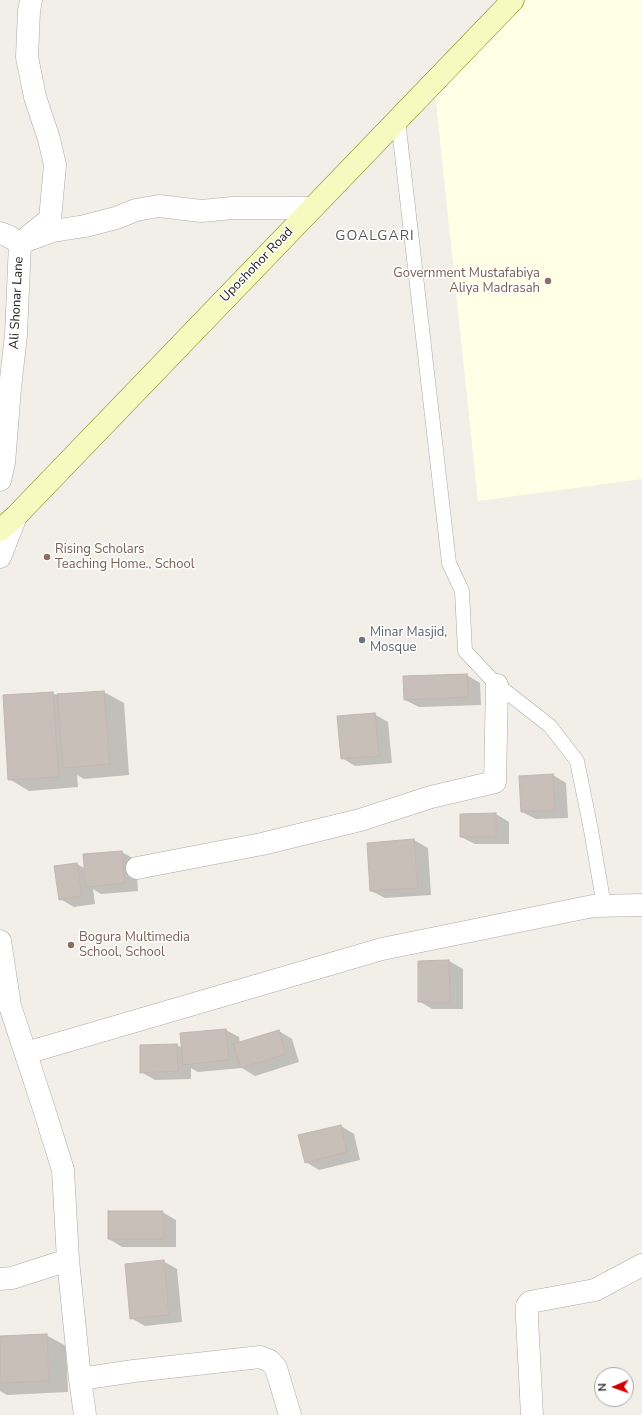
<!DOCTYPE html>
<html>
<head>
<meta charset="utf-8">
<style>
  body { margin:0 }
  #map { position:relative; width:642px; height:1415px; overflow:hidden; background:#f2efe9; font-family:"Nunito Sans",sans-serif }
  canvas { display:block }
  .north { position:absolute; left:594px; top:1367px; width:40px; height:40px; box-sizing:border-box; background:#fff; border:1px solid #a7a7a7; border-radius:50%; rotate:268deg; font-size:11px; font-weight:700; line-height:16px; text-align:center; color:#222 }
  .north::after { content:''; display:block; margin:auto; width:14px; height:18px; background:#d40000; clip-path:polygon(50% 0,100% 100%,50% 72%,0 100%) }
</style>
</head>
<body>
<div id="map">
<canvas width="642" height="1415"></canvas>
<div class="north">N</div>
</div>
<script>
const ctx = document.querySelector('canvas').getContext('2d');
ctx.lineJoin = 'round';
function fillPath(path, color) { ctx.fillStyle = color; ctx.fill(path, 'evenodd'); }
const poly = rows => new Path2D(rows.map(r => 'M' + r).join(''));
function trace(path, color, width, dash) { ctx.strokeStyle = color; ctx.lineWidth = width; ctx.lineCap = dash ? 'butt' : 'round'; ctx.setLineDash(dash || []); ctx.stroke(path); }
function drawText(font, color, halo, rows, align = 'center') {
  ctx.font = font + ' "Nunito Sans",sans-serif'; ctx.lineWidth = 3; ctx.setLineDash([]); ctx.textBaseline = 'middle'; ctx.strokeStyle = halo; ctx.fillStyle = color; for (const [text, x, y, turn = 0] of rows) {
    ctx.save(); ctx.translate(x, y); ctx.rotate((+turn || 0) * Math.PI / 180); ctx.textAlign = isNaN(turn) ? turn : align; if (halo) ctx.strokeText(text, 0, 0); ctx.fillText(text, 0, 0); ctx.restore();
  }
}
fillPath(poly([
  [513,0,642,0,642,479,478,501,434,83]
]), '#ffffe5');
fillPath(poly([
  [467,675,480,683,481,705,419,707,405,700],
  [104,692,124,703,129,775,84,779,77,775,78,787,29,791,9,779,52,693,57,695],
  [374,714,388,722,392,763,355,766,342,758],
  [553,775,566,783,568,818,536,819,522,812],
  [496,814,509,822,509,844,475,844,461,837],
  [414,840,428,848,431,895,385,898,371,891,368,844],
  [122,852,136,860,138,891,101,894,93,889,95,904,74,907,60,899,77,864,86,869],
  [449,961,463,969,463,1009,432,1009,419,1001,419,962],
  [226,1030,239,1037,240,1043,279,1031,292,1039,299,1062,255,1076,242,1068,198,1072,191,1068,191,1079,155,1080,141,1072,177,1045,183,1048],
  [341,1126,354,1134,360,1160,319,1170,306,1162],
  [162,1212,176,1220,176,1247,122,1247,109,1239],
  [163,1261,177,1269,182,1322,145,1326,131,1318],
  [46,1335,66,1346,68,1392,7,1395,0,1391,0,1337]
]), '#0003');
const building = poly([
  [467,674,468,697,404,700,403,676,467,674],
  [104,691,110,764,63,768,57,694,104,691],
  [53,692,59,777,8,780,3,695,53,692],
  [375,713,379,756,341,759,337,716,375,713],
  [553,774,555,810,521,812,519,776,553,774],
  [496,813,496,837,460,837,460,814,496,813],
  [414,839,418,888,370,891,367,843,414,839],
  [122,851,125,883,86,887,83,854,122,851],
  [77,863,82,896,59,900,54,866,77,863],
  [449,960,450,1002,418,1002,418,961,449,960],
  [226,1029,229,1060,183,1065,180,1033,226,1029],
  [279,1030,286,1054,241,1068,233,1044,279,1030],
  [177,1044,178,1071,140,1073,140,1045,177,1044],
  [341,1125,347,1152,305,1163,298,1135,341,1125],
  [108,1211,163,1211,163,1239,108,1239,108,1211],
  [164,1260,169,1315,130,1319,125,1264,164,1260],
  [47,1334,49,1381,0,1383,0,1336,47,1334]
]);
fillPath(building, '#c7bfb8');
trace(building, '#c4b6ab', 1);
const service = poly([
  [398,120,449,563,462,591,465,651,495,683,550,726,577,761,591,830,604,906]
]);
const minor = poly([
  [0,233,8,236,20,243,53,231,85,226,116,218,136,210,159,206,201,211,233,208,312,208],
  [29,236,50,219,55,165,49,139,35,97,27,57,29,11,31,0],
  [0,480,4,463,10,388,16,335,20,243],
  [0,557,16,516],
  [137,868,262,844,360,820,431,797,495,782,497,685],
  [0,941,10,1006,43,1106,63,1170,68,1260,12,1278,0,1279],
  [26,1053,382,949,593,906,642,905],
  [68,1260,80,1379,85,1415],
  [80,1379,134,1371,260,1357,270,1361,276,1368,290,1415],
  [532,1415,527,1318,527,1306,530,1302,595,1290,642,1265]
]);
const secondary = poly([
  [0,530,16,516,513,0]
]);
trace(service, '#a9a9a9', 15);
trace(minor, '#a9a9a9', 23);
trace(secondary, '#707d05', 23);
trace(service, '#fff', 14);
trace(minor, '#fff', 22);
trace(secondary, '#f7fabf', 22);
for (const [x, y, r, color] of [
  [548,281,4,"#8d6e63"],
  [47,557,4,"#8d6e63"],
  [362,640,4,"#6b7280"],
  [71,945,4,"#8d6e63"]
]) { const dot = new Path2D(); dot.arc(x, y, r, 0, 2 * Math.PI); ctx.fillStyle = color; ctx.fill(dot); trace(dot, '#fff', 1.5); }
drawText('13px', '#222', '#fff', [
  ["Uposhohor Road",257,265,-46],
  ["Ali Shonar Lane",17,303,-87]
]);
drawText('13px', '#785e54', '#fff', [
  ["Government Mustafabiya",540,274,"right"],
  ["Aliya Madrasah",540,289,"right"],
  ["Rising Scholars",55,550],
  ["Teaching Home., School",55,565],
  ["Bogura Multimedia",79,938],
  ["School, School",79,953]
], 'left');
drawText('13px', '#5b616d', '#fff', [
  ["Minar Masjid,",370,633],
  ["Mosque",370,648]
], 'left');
ctx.letterSpacing = '1px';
drawText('14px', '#555', '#fff', [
  ["GOALGARI",375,237]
]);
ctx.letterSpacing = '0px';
</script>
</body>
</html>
